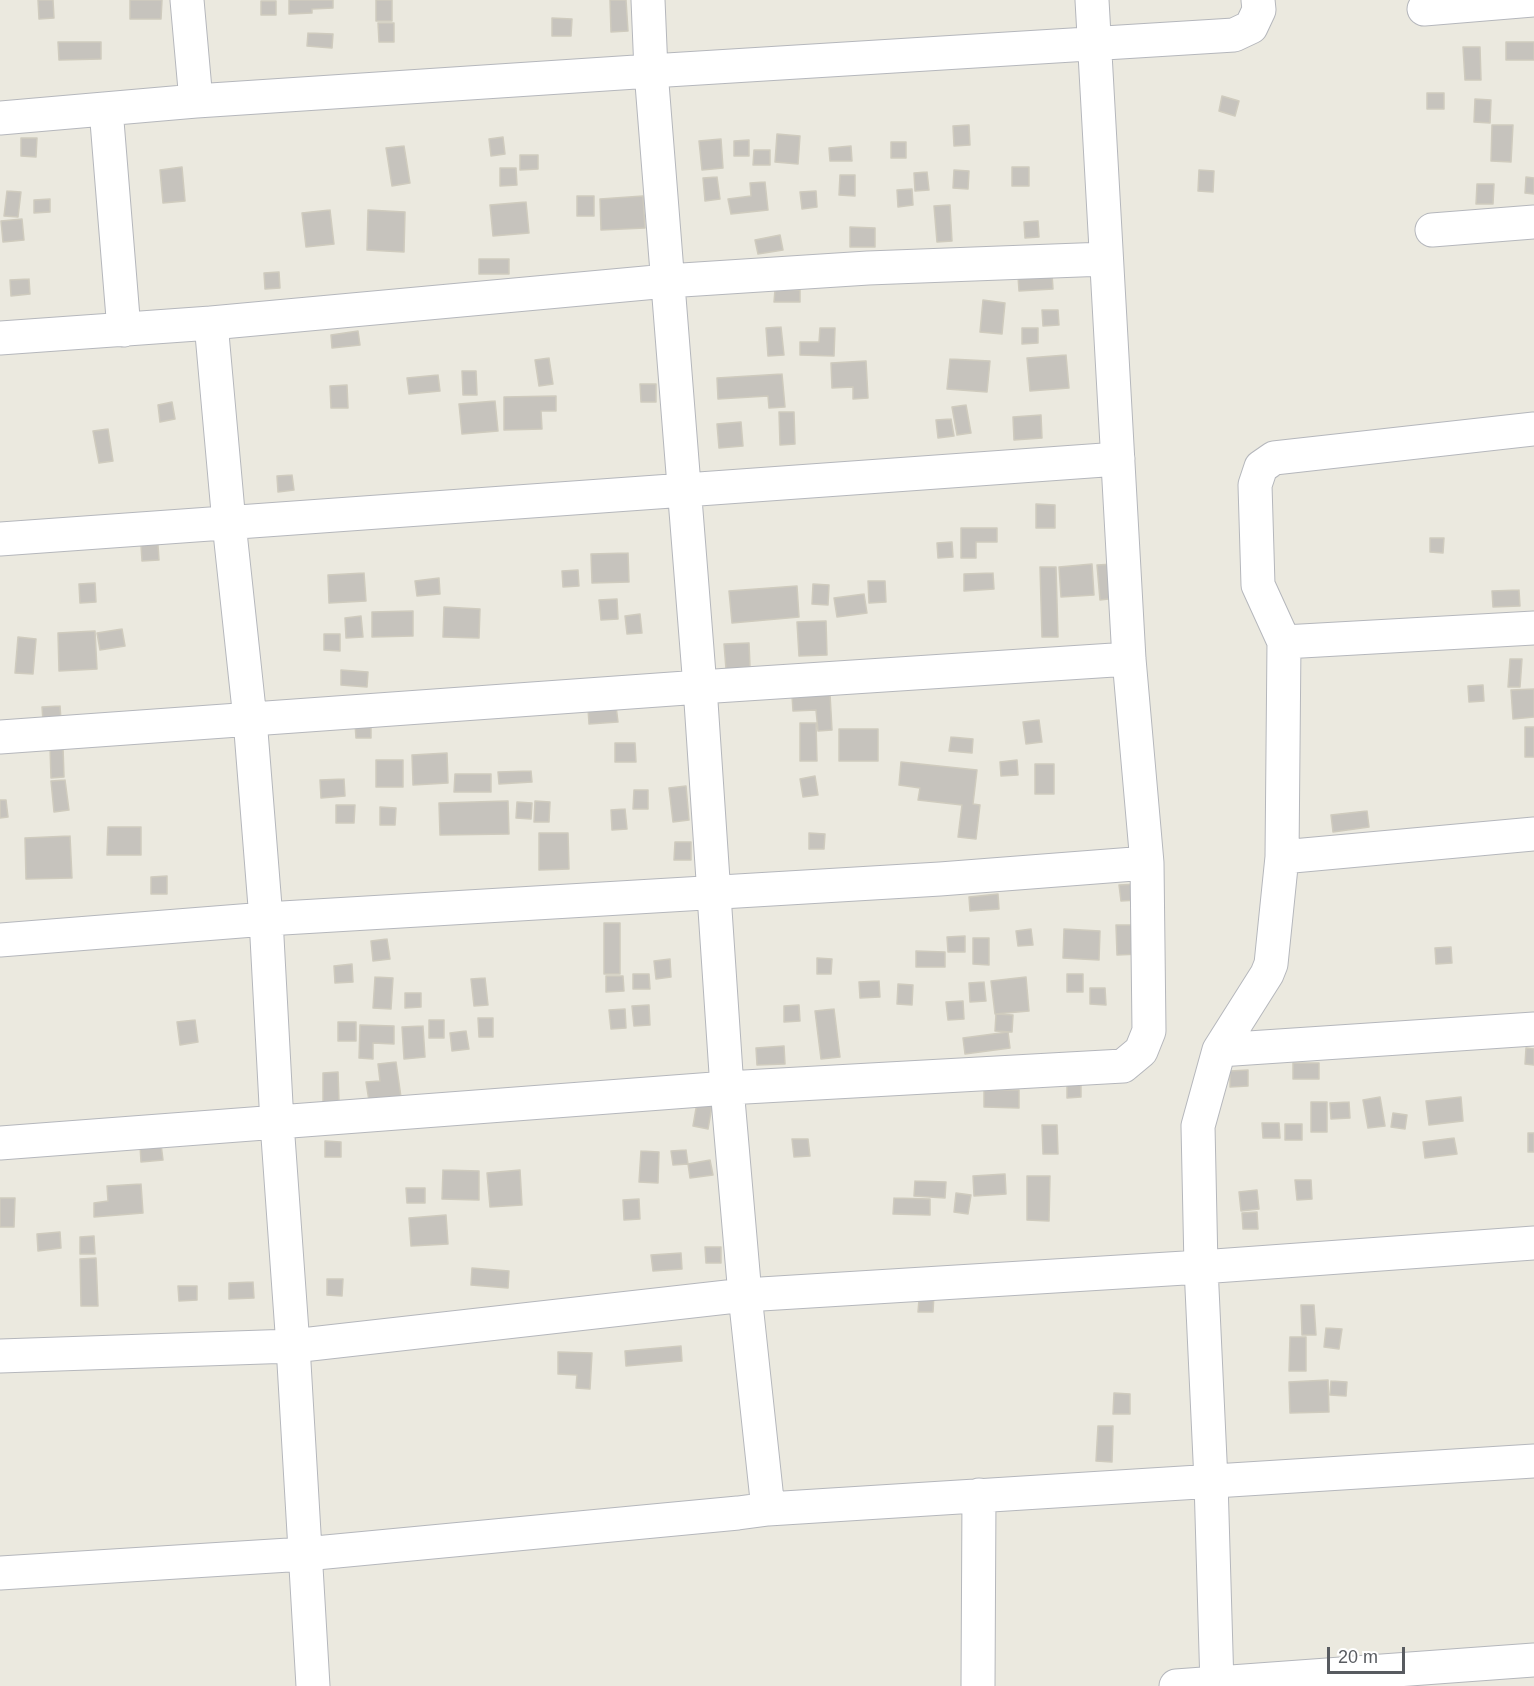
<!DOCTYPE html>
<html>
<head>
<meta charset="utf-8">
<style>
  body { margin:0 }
  #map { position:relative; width:1534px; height:1686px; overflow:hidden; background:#ebe9df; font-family:Helvetica,sans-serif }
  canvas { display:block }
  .scale { position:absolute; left:1327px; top:1647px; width:78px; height:27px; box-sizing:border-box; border:3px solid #585b60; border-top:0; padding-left:8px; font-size:18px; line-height:21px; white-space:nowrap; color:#585b60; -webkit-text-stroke:4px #fff; paint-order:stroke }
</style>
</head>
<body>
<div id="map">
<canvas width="1534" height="1686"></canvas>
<div class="scale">20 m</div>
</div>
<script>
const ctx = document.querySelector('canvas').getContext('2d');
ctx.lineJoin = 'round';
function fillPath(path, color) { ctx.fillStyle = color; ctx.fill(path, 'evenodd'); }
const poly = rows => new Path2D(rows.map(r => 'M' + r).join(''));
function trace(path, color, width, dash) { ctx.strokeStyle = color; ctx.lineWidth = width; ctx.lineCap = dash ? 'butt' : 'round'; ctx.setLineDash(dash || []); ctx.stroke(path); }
const building = poly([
  [38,0,53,0,54,18,39,19,38,0],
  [130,0,162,0,161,19,130,19,130,0],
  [289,0,333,0,333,8,312,9,312,13,289,14,289,0],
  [376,0,392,0,392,21,376,21,376,0],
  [610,0,626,0,628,31,611,32,610,0],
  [261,1,276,1,276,15,261,15,261,1],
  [552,18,572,19,571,36,552,36,552,18],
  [378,23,394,23,394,42,379,42,378,23],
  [308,33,333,34,332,48,307,46,308,33],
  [58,42,101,42,101,59,59,60,58,42],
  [1506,42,1534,42,1534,60,1506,60,1506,42],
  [1463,47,1480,47,1481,80,1465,80,1463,47],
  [1427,93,1444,93,1444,109,1427,109,1427,93],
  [1222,96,1239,101,1235,116,1219,111,1222,96],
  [1475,99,1491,100,1490,123,1474,122,1475,99],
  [969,125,970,145,954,146,953,126,969,125],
  [1492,125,1513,125,1511,162,1491,161,1492,125],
  [777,134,800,136,798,164,775,162,777,134],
  [503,137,505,154,491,156,489,139,503,137],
  [21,138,37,138,36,157,21,156,21,138],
  [721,139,723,168,702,170,699,141,721,139],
  [749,140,749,156,734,156,734,141,749,140],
  [891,142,906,142,906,158,891,158,891,142],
  [404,146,410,183,392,186,386,148,404,146],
  [851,146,852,161,830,161,829,148,851,146],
  [754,150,770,150,770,165,753,165,754,150],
  [520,155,538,155,538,169,520,170,520,155],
  [182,167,185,201,163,203,160,170,182,167],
  [1012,167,1029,167,1029,186,1012,186,1012,167],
  [500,168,516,168,517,185,500,186,500,168],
  [954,170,969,171,968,189,953,188,954,170],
  [1199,170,1214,171,1213,192,1198,191,1199,170],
  [927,172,929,190,915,191,914,173,927,172],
  [840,175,855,175,855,196,839,195,840,175],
  [717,177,720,199,705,201,703,178,717,177],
  [1526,177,1534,178,1534,194,1525,193,1526,177],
  [765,182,768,210,731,214,728,199,751,196,750,183,765,182],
  [1477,184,1494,184,1493,204,1476,204,1477,184],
  [912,189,913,205,898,207,897,190,912,189],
  [7,191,21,192,18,217,4,216,7,191],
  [816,191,817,207,802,209,800,192,816,191],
  [577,196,594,196,594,216,577,216,577,196],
  [643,196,645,228,601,230,600,199,643,196],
  [50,199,50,212,34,213,34,200,50,199],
  [526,202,529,233,493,236,490,205,526,202],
  [950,205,952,241,937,242,934,206,950,205],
  [330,210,334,244,306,247,302,213,330,210],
  [368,210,405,212,404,252,367,250,368,210],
  [22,219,24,240,3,242,1,221,22,219],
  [1038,221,1039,237,1025,238,1024,222,1038,221],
  [850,227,875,228,875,247,850,247,850,227],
  [780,235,783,250,758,254,755,240,780,235],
  [479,259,509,259,509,274,479,274,479,259],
  [279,272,280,288,265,289,264,273,279,272],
  [1052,274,1053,289,1019,291,1018,276,1052,274],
  [29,279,30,294,11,296,10,280,29,279],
  [775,290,800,290,800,302,774,302,775,290],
  [983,300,1005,303,1002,334,980,332,983,300],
  [1042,310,1058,310,1059,325,1043,326,1042,310],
  [781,327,784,355,768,356,766,328,781,327],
  [820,328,835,328,834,356,800,355,800,342,819,342,820,328],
  [1022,328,1038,328,1038,343,1022,344,1022,328],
  [358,331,360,345,332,348,331,335,358,331],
  [1066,355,1069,388,1030,391,1027,358,1066,355],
  [549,358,553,384,539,386,535,360,549,358],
  [950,359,990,361,987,392,947,389,950,359],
  [866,361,868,398,853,399,853,387,832,388,831,363,866,361],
  [462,371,476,371,477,395,463,395,462,371],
  [782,374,785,407,769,408,768,396,718,399,717,378,782,374],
  [438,375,440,391,409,394,407,378,438,375],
  [640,384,656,384,656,402,641,402,640,384],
  [347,385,348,408,331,408,330,386,347,385],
  [556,396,556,411,541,411,542,429,504,430,504,397,556,396],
  [495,401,498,431,462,434,459,404,495,401],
  [172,402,175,419,160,422,158,405,172,402],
  [966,405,971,433,957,435,952,407,966,405],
  [779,412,794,412,795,444,780,445,779,412],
  [1041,415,1042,438,1014,440,1013,417,1041,415],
  [951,419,954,436,938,438,936,420,951,419],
  [741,422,743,446,719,448,717,424,741,422],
  [108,429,113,461,99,463,93,431,108,429],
  [292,475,294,490,278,492,277,476,292,475],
  [1036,504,1055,505,1055,528,1036,528,1036,504],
  [961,528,997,528,997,542,976,542,976,558,961,558,961,528],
  [1430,538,1444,538,1443,553,1430,552,1430,538],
  [952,542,953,557,938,558,937,543,952,542],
  [141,545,158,545,159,560,142,561,141,545],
  [628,553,629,582,592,583,591,554,628,553],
  [1092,564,1094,595,1061,597,1059,567,1092,564],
  [1114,564,1117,598,1100,600,1097,565,1114,564],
  [1040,567,1056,567,1058,637,1042,637,1040,567],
  [578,570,579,586,563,587,562,571,578,570],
  [364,573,366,601,329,603,328,575,364,573],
  [993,573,994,589,964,591,964,574,993,573],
  [439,578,440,594,417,596,415,581,439,578],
  [868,581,885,581,886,602,869,603,868,581],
  [95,583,96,602,80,603,79,584,95,583],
  [813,584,829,585,828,605,812,604,813,584],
  [797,586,799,617,732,623,729,591,797,586],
  [1519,590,1520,606,1493,607,1492,591,1519,590],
  [864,594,867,613,837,617,834,598,864,594],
  [617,599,618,619,601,620,599,600,617,599],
  [444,607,480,609,479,638,443,637,444,607],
  [413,611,413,636,372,637,372,612,413,611],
  [640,614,642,633,627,634,625,616,640,614],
  [361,616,363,637,346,638,345,618,361,616],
  [826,621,827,655,799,656,797,622,826,621],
  [122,629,125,646,100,650,97,633,122,629],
  [95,631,97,669,59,671,58,633,95,631],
  [324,634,340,634,340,651,324,650,324,634],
  [18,637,36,639,33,674,15,673,18,637],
  [749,643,750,667,726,669,724,644,749,643],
  [1510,659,1522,659,1520,687,1508,687,1510,659],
  [341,670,368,672,367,687,341,685,341,670],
  [1483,685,1484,701,1469,702,1468,686,1483,685],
  [1534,689,1534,717,1513,719,1511,690,1534,689],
  [830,694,832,730,818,731,816,710,793,711,792,696,830,694],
  [60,706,61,720,43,721,42,707,60,706],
  [616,706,618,722,589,724,588,708,616,706],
  [1039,720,1042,742,1026,744,1023,722,1039,720],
  [371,723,371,738,356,738,355,724,371,723],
  [800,723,816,723,817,761,800,761,800,723],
  [1525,727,1534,727,1534,757,1525,757,1525,727],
  [839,729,878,729,878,761,839,761,839,729],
  [951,737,973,739,972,753,949,751,951,737],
  [615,743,635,743,636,762,615,762,615,743],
  [50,747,63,747,64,777,51,778,50,747],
  [447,753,448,783,413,785,412,755,447,753],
  [376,760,403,760,403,787,376,787,376,760],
  [1017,760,1018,775,1001,776,1000,762,1017,760],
  [901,762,977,770,973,804,980,805,976,839,958,837,962,805,918,800,920,788,899,785,901,762],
  [1035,764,1054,764,1054,794,1035,794,1035,764],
  [531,771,532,782,499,784,498,772,531,771],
  [455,774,491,774,491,792,454,792,455,774],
  [815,776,818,795,803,797,800,779,815,776],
  [344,779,345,796,321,798,320,780,344,779],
  [65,780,69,810,54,812,51,781,65,780],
  [686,786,689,820,673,822,669,788,686,786],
  [634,790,648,790,648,809,633,809,634,790],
  [0,800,6,800,8,817,0,818,0,800],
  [508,801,509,834,440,835,439,803,508,801],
  [535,801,550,802,549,822,534,822,535,801],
  [517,802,532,803,531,819,516,818,517,802],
  [336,805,355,805,354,823,336,823,336,805],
  [380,807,396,808,395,825,380,825,380,807],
  [625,809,627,829,612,830,611,810,625,809],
  [1367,811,1369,827,1333,832,1331,815,1367,811],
  [108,827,141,827,141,855,107,855,108,827],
  [539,833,568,833,569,869,539,870,539,833],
  [809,833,825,834,824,849,809,849,809,833],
  [70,836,72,878,26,879,25,838,70,836],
  [675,842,691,842,691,860,674,860,675,842],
  [167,876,167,894,151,894,151,877,167,876],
  [1137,884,1138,900,1121,901,1119,885,1137,884],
  [998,894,999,909,970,911,969,897,998,894],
  [604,923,620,923,620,974,604,974,604,923],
  [1116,925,1141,925,1141,954,1117,955,1116,925],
  [1031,929,1033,945,1018,946,1016,931,1031,929],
  [1064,929,1100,931,1099,960,1063,958,1064,929],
  [965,936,965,952,948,952,947,937,965,936],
  [973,938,989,938,989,965,973,964,973,938],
  [387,939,390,959,373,961,371,941,387,939],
  [1451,947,1452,963,1436,964,1435,948,1451,947],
  [916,951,945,952,945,967,916,967,916,951],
  [817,958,832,959,831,974,817,974,817,958],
  [670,959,671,977,656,979,654,961,670,959],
  [352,964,353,982,335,983,334,966,352,964],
  [633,974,649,974,650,989,633,989,633,974],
  [1067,974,1083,974,1083,992,1067,992,1067,974],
  [606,976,623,976,624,991,606,992,606,976],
  [375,977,393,978,391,1009,373,1008,375,977],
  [1026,977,1029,1011,995,1014,991,981,1026,977],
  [485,978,488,1005,474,1006,471,979,485,978],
  [879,981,880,997,860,998,859,982,879,981],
  [984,982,986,1001,970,1002,969,983,984,982],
  [898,984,913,985,912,1005,897,1004,898,984],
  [1090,988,1105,988,1106,1005,1090,1004,1090,988],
  [405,993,421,993,421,1007,405,1008,405,993],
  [963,1001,964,1019,948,1020,946,1002,963,1001],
  [649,1005,650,1025,634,1026,632,1006,649,1005],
  [799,1005,800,1021,784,1022,784,1006,799,1005],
  [625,1009,626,1028,611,1029,609,1010,625,1009],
  [834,1009,840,1057,821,1059,815,1011,834,1009],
  [996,1014,1013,1015,1012,1032,995,1031,996,1014],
  [478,1018,493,1018,493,1037,479,1037,478,1018],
  [195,1020,198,1042,180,1045,177,1022,195,1020],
  [429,1020,444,1020,444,1038,429,1038,429,1020],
  [338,1022,356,1022,356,1041,338,1041,338,1022],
  [360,1025,394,1026,394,1044,373,1043,373,1059,359,1058,360,1025],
  [423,1026,425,1057,404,1059,402,1027,423,1026],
  [466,1031,469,1049,452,1051,450,1033,466,1031],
  [1008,1032,1010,1048,965,1054,963,1038,1008,1032],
  [784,1046,785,1064,757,1065,756,1048,784,1046],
  [1526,1048,1534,1049,1534,1065,1525,1064,1526,1048],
  [396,1062,401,1097,369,1101,366,1082,380,1081,378,1064,396,1062],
  [1293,1063,1319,1063,1319,1079,1293,1079,1293,1063],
  [1248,1070,1248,1086,1230,1087,1230,1071,1248,1070],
  [338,1072,339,1102,323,1102,323,1073,338,1072],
  [1067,1076,1081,1076,1081,1097,1067,1098,1067,1076],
  [984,1090,1019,1090,1019,1108,984,1107,984,1090],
  [698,1097,713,1100,708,1129,693,1126,698,1097],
  [1380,1097,1385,1126,1368,1128,1363,1100,1380,1097],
  [1461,1097,1463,1121,1429,1125,1426,1101,1461,1097],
  [1311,1102,1327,1102,1327,1132,1311,1132,1311,1102],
  [1349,1102,1350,1118,1331,1119,1330,1103,1349,1102],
  [1393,1113,1407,1115,1405,1129,1391,1127,1393,1113],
  [1262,1123,1279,1123,1280,1138,1263,1138,1262,1123],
  [1285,1124,1302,1124,1302,1140,1285,1140,1285,1124],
  [1042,1125,1057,1125,1058,1154,1043,1154,1042,1125],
  [1528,1133,1534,1133,1534,1152,1528,1152,1528,1133],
  [1454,1138,1457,1154,1425,1158,1423,1142,1454,1138],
  [792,1139,808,1139,810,1156,794,1157,792,1139],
  [325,1141,341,1142,341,1157,325,1157,325,1141],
  [161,1144,163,1160,141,1162,140,1146,161,1144],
  [686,1150,688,1164,673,1165,671,1151,686,1150],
  [641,1151,659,1152,658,1183,639,1182,641,1151],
  [710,1160,713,1175,690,1178,688,1164,710,1160],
  [443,1170,479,1171,479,1200,442,1199,443,1170],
  [520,1170,522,1205,490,1207,487,1173,520,1170],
  [1005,1174,1006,1194,974,1196,973,1176,1005,1174],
  [1027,1176,1050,1176,1049,1221,1027,1220,1027,1176],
  [1295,1180,1311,1180,1312,1199,1297,1200,1295,1180],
  [915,1181,946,1182,945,1198,914,1196,915,1181],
  [141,1184,143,1213,94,1217,94,1203,108,1201,107,1186,141,1184],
  [406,1188,425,1188,425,1203,407,1203,406,1188],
  [1257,1190,1259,1209,1241,1211,1239,1192,1257,1190],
  [956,1193,971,1195,968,1214,954,1212,956,1193],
  [0,1198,15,1198,14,1227,0,1227,0,1198],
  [894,1198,930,1199,930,1215,893,1214,894,1198],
  [639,1199,640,1219,624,1220,623,1200,639,1199],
  [1257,1212,1258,1229,1243,1229,1242,1213,1257,1212],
  [446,1215,448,1244,411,1246,409,1218,446,1215],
  [60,1232,61,1248,38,1251,37,1234,60,1232],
  [94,1236,95,1254,80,1254,80,1237,94,1236],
  [705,1247,721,1247,721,1263,706,1263,705,1247],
  [681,1253,682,1269,653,1271,651,1255,681,1253],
  [96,1258,98,1306,81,1306,80,1259,96,1258],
  [472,1268,509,1271,508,1288,471,1285,472,1268],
  [921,1275,935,1276,933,1312,918,1312,921,1275],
  [327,1279,343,1279,342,1296,327,1295,327,1279],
  [253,1282,254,1298,229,1299,229,1283,253,1282],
  [178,1286,197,1286,197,1300,179,1301,178,1286],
  [1301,1305,1314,1305,1316,1335,1302,1335,1301,1305],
  [1326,1328,1342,1329,1339,1349,1324,1347,1326,1328],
  [1290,1337,1306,1337,1306,1371,1289,1371,1290,1337],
  [681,1346,682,1361,626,1366,625,1351,681,1346],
  [558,1352,592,1353,590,1389,576,1388,577,1375,558,1374,558,1352],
  [1328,1380,1329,1412,1290,1413,1289,1382,1328,1380],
  [1331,1381,1347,1382,1346,1396,1330,1395,1331,1381],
  [1114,1393,1130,1394,1130,1414,1113,1414,1114,1393],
  [1098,1426,1113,1426,1112,1462,1096,1461,1098,1426]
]);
fillPath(building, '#c6c3bd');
trace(building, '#cfcbbe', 1.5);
const minor = poly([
  [187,0,196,101],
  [648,0,651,71,700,687,727,1088,745,1295,768,1509],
  [1424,9,1534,0],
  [106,109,124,330],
  [0,118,196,101,651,71,1234,35,1251,27,1259,10,1258,0],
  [1432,230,1534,222],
  [211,323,229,523,250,719,266,919,277,1123,293,1346,313,1686],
  [0,338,211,323,667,281,868,268,1106,259],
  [0,539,1118,459],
  [1284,642,1534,628],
  [0,737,700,687,1129,659],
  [1282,857,1534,834],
  [0,940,266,919,940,879,1147,863],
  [1219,1050,1534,1029],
  [0,1143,727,1088,1123,1066,1141,1051,1149,1031,1147,863,1129,659,1092,0],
  [0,1356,293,1346,745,1295,1201,1267,1534,1243],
  [0,1573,305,1554,738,1513,768,1509,1534,1461],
  [978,1686,979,1495],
  [1176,1686,1534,1660],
  [1217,1686,1211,1481,1201,1267,1198,1126,1219,1050,1267,974,1271,964,1282,857,1284,642,1258,585,1255,485,1261,467,1274,458,1534,429]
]);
trace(minor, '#b5b7bc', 35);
trace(minor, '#fff', 33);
</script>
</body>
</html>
